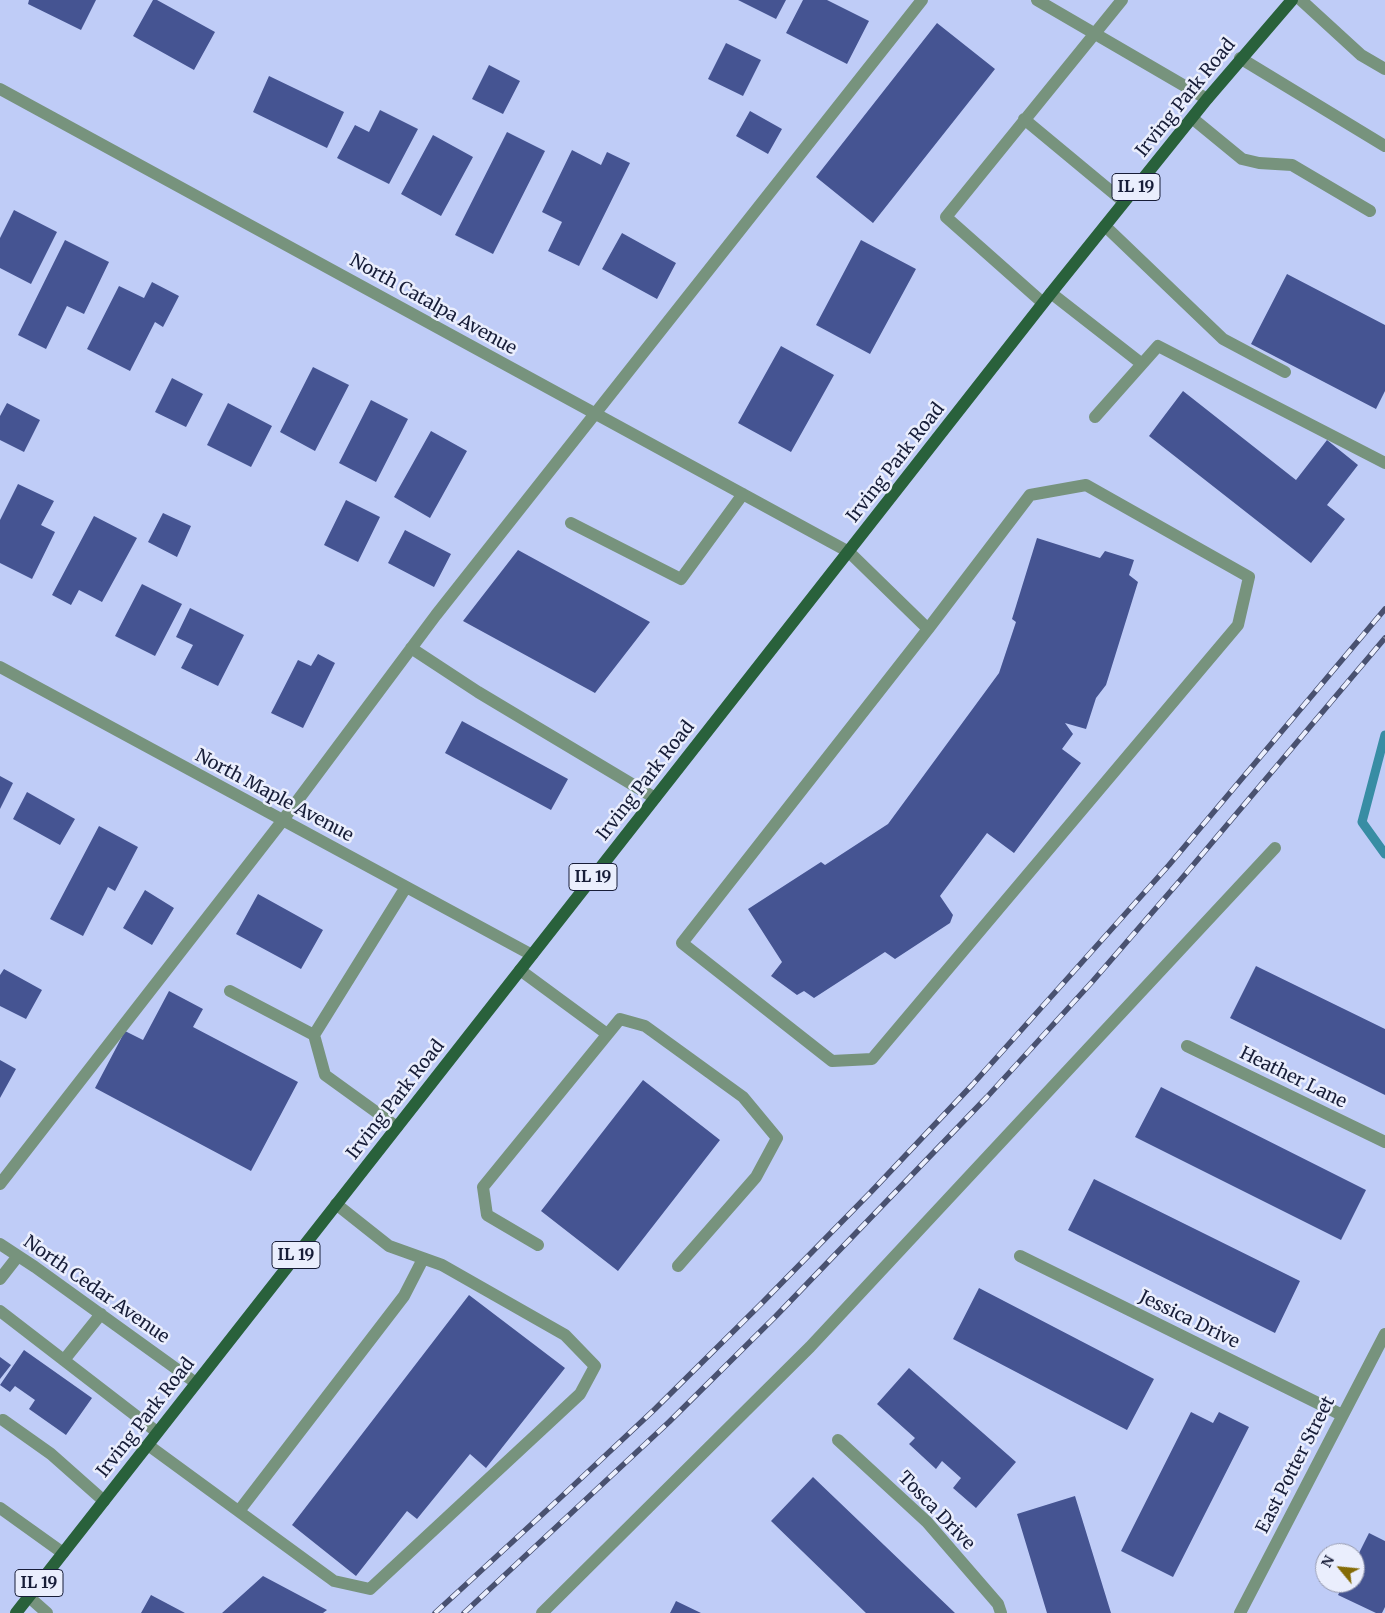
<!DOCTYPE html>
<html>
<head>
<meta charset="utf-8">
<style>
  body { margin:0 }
  #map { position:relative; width:1385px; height:1613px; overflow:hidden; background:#bfccf7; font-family:Merriweather,serif }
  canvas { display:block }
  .north { position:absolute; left:1315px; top:1543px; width:50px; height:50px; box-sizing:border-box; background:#eaeefd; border:1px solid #969aae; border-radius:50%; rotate:298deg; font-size:14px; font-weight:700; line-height:20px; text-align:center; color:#171d38 }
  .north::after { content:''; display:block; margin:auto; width:18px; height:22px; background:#846b06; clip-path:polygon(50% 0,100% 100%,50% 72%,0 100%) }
</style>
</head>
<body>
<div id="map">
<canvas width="1385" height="1613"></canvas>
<div class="north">N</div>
</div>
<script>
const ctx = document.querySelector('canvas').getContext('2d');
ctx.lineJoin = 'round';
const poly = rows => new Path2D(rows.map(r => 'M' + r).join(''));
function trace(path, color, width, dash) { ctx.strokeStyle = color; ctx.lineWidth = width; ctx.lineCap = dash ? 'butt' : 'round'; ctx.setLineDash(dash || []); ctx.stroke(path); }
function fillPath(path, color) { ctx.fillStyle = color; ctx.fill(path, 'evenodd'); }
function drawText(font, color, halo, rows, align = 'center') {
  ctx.font = font + ' Merriweather,serif'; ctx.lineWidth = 5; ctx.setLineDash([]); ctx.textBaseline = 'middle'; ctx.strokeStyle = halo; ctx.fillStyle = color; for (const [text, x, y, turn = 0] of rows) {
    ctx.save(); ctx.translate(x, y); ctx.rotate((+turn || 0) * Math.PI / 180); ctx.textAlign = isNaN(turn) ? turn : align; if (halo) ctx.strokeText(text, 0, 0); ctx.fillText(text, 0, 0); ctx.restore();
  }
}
trace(poly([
  [1385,735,1362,822,1385,854]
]), '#388da4', 9);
fillPath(poly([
  [29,0,96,0,81,30,28,4],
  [153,0,157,0,215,32,194,70,133,36],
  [738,0,786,0,776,19],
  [803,0,827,0,869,21,847,64,786,33],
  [937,23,995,69,873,223,816,177],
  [726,43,761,60,743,96,708,79],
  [489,65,520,81,503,114,472,99],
  [269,76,344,112,327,148,253,112],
  [380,110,418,129,389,184,337,158,355,125,369,132],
  [750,111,782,129,768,154,736,136],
  [507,132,545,151,493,254,455,235],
  [433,135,473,157,441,216,401,194],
  [572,150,601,165,607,152,630,163,579,266,548,251,562,222,542,212],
  [14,210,57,232,31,284,0,268,0,238],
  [622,233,676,263,657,299,602,269],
  [65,240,109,262,84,314,67,306,46,349,18,335],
  [861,240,916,269,870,354,816,325],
  [1287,274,1385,325,1385,391,1376,409,1251,344],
  [152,282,179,296,163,327,155,322,130,371,87,349,119,286,144,298],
  [781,346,834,375,791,452,738,423],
  [313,367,349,385,315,451,280,432],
  [172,378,203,394,186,427,155,412],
  [1183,391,1296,480,1327,440,1358,465,1327,505,1345,519,1311,563,1149,436],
  [371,400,408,419,376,482,339,463],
  [7,403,40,420,24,452,0,440,0,416],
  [228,403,272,426,251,467,207,445],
  [431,431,467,451,430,518,394,497],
  [18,484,54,501,41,525,55,532,32,579,0,563,0,520],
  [346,500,380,517,358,562,324,545],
  [163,513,191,526,177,557,148,542],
  [94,516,137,538,102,602,79,590,71,605,52,595],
  [405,530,451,554,434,587,388,563],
  [1037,538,1100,558,1105,551,1134,560,1129,575,1138,582,1106,685,1096,698,1086,729,1065,723,1073,734,1062,749,1081,763,1014,853,987,833,940,896,953,915,950,923,895,959,885,952,814,998,804,991,797,995,771,976,782,962,748,909,821,862,825,865,888,824,999,673,1016,622,1012,619],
  [518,550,650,622,595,693,463,621],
  [142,584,182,604,155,656,115,636],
  [190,608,244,635,218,686,181,668,193,645,176,637],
  [318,654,335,663,303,728,271,713,298,660,311,666],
  [462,721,568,779,551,810,445,753],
  [0,776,13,783,0,809],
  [27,792,75,819,60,845,13,819],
  [99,826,138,847,115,891,108,887,83,936,50,919],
  [145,890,174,908,152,945,123,928],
  [258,894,323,930,301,969,236,934],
  [1256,966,1385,1029,1385,1095,1230,1018],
  [4,969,42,990,26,1019,0,1006,0,975],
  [169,991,203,1009,193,1027,298,1082,251,1171,95,1088,125,1031,143,1040],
  [0,1060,16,1069,0,1098],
  [643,1080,720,1140,618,1271,541,1211],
  [1161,1087,1366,1190,1341,1240,1135,1137],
  [1094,1179,1300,1281,1275,1333,1068,1230],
  [979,1288,1154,1379,1127,1430,953,1339],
  [469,1295,565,1368,486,1468,470,1454,417,1519,407,1511,356,1576,292,1525],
  [24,1350,92,1398,66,1435,29,1409,35,1400,15,1386,10,1392,0,1385],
  [0,1357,11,1365,0,1379],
  [909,1368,1016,1462,976,1508,953,1488,961,1478,942,1461,936,1469,909,1444,915,1438,877,1404],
  [1191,1412,1213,1423,1219,1412,1249,1427,1173,1577,1121,1551],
  [813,1477,955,1613,866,1613,771,1521],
  [1075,1496,1111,1613,1047,1613,1017,1514],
  [1369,1533,1385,1541,1385,1607,1382,1613,1376,1613,1338,1595,1344,1583,1355,1583,1355,1561],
  [263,1576,327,1610,323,1613,222,1613],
  [151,1595,185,1613,141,1613],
  [676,1601,701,1613,670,1613]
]), '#455492');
trace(poly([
  [1037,0,1207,99],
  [1301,0,1361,55,1385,69],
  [1240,58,1385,146],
  [0,89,849,552,928,629,1030,495,1086,485,1249,577,1238,625,872,1059,832,1061,682,943,928,629],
  [1192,118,1242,159,1259,163,1292,165,1370,211],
  [1024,119,1124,202],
  [1105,226,1223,339,1285,372],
  [1051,293,1142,364],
  [1043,303,946,217,1122,0],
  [1095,417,1158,346,1385,463],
  [571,523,681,579,743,494],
  [411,648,478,692,655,798],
  [0,667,532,955],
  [520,970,607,1034],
  [230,991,314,1035],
  [1187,1046,1385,1142],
  [397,1127,325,1075,314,1035,406,887],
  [0,1184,283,820,436,615,922,0],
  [0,1244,35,1267,196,1383],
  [538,1245,487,1215,483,1187,620,1019,645,1026,743,1097,777,1138,756,1177,678,1266],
  [1020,1256,1342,1415],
  [0,1279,18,1256],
  [0,1311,157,1432],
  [64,1360,101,1314],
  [3,1420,51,1454,104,1501],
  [838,1440,927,1522,998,1604,1001,1613],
  [148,1445,334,1581,370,1589,580,1394,595,1366,565,1335,442,1265,389,1246,336,1204],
  [0,1508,63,1553],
  [239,1511,404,1296,423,1259],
  [29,1597,47,1613],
  [542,1613,810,1347,1275,848],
  [1240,1613,1385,1334]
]), '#77937d', 12);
trace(poly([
  [16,1613,1051,293,1207,99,1292,0]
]), '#29613b', 12);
const rail = poly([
  [435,1613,559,1499,655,1409,762,1303,870,1193,973,1084,1169,865,1385,609],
  [464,1613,669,1422,776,1316,987,1097,1092,982,1183,877,1385,638]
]);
trace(rail, '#495170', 5.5);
trace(rail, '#eaeefd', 4, [11]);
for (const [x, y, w] of [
  [1136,187,48],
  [593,877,48],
  [296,1255,48],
  [39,1583,48]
]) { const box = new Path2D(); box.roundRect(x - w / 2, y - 13.5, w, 27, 4); ctx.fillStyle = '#eaeefd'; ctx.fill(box); trace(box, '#171d38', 1); }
drawText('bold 16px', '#171d38', null, [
  ["IL 19",1136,187],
  ["IL 19",593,877],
  ["IL 19",296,1255],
  ["IL 19",39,1583]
]);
drawText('18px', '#171d38', '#eaeefd', [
  ["Irving Park Road",1186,98,-51],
  ["North Catalpa Avenue",433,305,29],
  ["Irving Park Road",896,463,-52],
  ["Irving Park Road",646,781,-52],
  ["North Maple Avenue",274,796,28],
  ["Heather Lane",1293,1078,26],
  ["Irving Park Road",396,1100,-52],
  ["North Cedar Avenue",96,1290,35],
  ["Jessica Drive",1189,1320,26],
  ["Irving Park Road",146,1418,-52],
  ["East Potter Street",1296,1465,-63],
  ["Tosca Drive",936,1511,46]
]);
</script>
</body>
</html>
